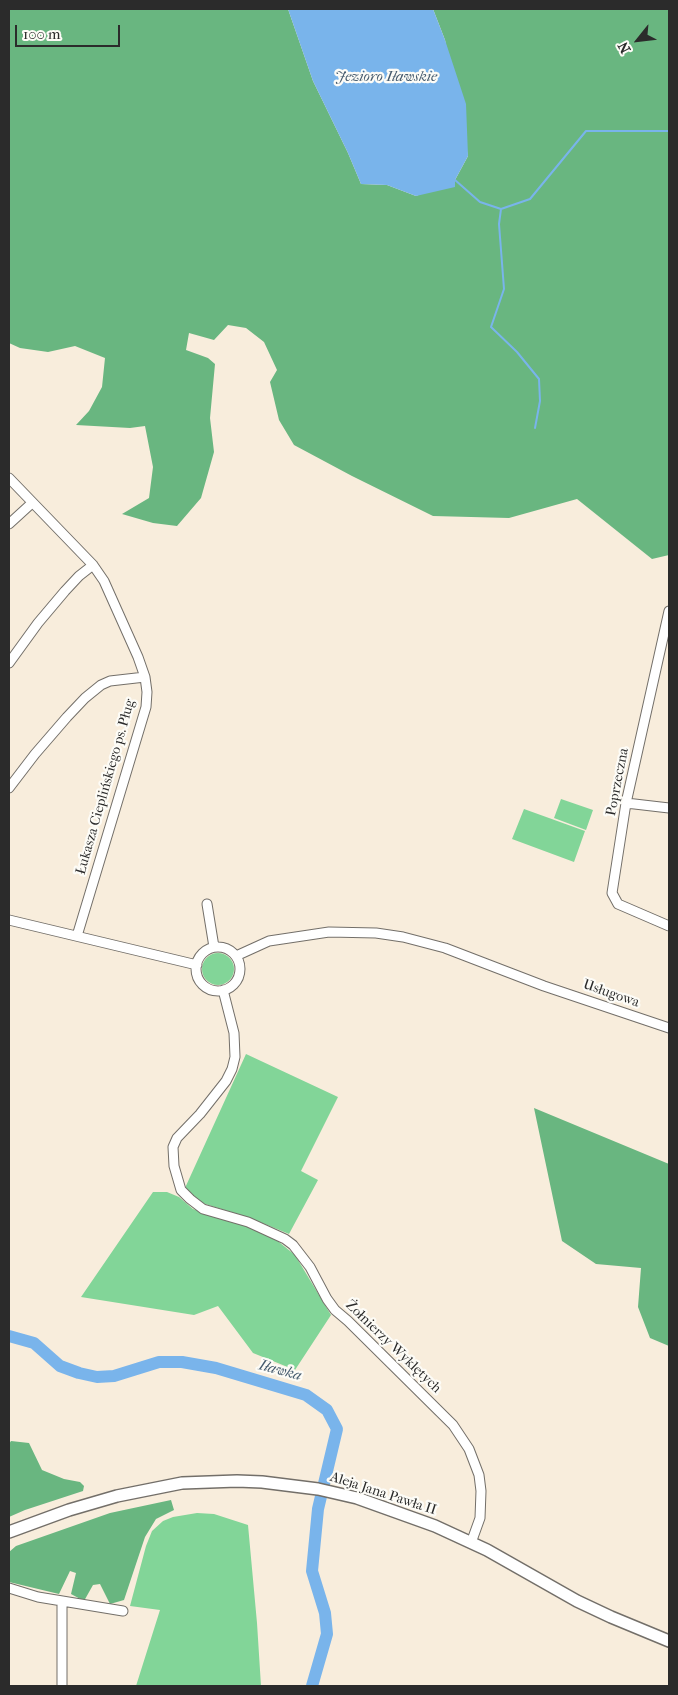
<!DOCTYPE html>
<html>
<head>
<meta charset="utf-8">
<style>
  body { margin:0 }
  #map { position:relative; width:678px; height:1695px; overflow:hidden; background:#f8eddc; font-family:"IM FELL French Canon",serif }
  canvas { display:block }
  .frame { position:absolute; inset:0; border:10px solid #2b2b2b; pointer-events:none }
  .north { position:absolute; left:613px; top:15px; width:50px; height:50px; -webkit-text-stroke:4px #fdfcf7; paint-order:stroke; rotate:241deg; font-size:14px; font-weight:700; line-height:20px; text-align:center; color:#2b2b2b }
  .north::after { content:''; display:block; margin:auto; width:18px; height:22px; background:#2b2b2b; clip-path:polygon(50% 0,100% 100%,50% 72%,0 100%) }
  .scale { position:absolute; left:15px; top:25px; width:105px; height:22px; box-sizing:border-box; border:2px solid #2b2b2b; border-top:0; padding-left:6px; font-size:15px; line-height:18px; white-space:nowrap; color:#2b2b2b; -webkit-text-stroke:4px #fdfcf7; paint-order:stroke }
</style>
</head>
<body>
<div id="map">
<canvas width="678" height="1695"></canvas>
<div class="frame"></div>
<div class="north">N</div>
<div class="scale">100 m</div>
</div>
<script>
const ctx = document.querySelector('canvas').getContext('2d');
ctx.lineJoin = 'round';
function fillPath(path, color) { ctx.fillStyle = color; ctx.fill(path, 'evenodd'); }
const poly = rows => new Path2D(rows.map(r => 'M' + r).join(''));
function trace(path, color, width, dash) { ctx.strokeStyle = color; ctx.lineWidth = width; ctx.lineCap = dash ? 'butt' : 'round'; ctx.setLineDash(dash || []); ctx.stroke(path); }
function drawText(font, color, halo, rows, align = 'center') {
  ctx.font = font + ' "IM FELL French Canon",serif'; ctx.lineWidth = 4.5; ctx.setLineDash([]); ctx.textBaseline = 'middle'; ctx.strokeStyle = halo; ctx.fillStyle = color; for (const [text, x, y, turn = 0] of rows) {
    ctx.save(); ctx.translate(x, y); ctx.rotate((+turn || 0) * Math.PI / 180); ctx.textAlign = isNaN(turn) ? turn : align; if (halo) ctx.strokeText(text, 0, 0); ctx.fillText(text, 0, 0); ctx.restore();
  }
}
fillPath(poly([
  [561,799,593,810,586,830,554,818],
  [524,809,585,831,574,862,512,839],
  '202 969a16 16 0 1 1 32 0a16 16 0 1 1-32 0Z',
  [246,1054,338,1097,301,1171,318,1180,289,1234,250,1218,199,1202,185,1188],
  [153,1192,167,1192,179,1197,193,1209,244,1225,274,1238,295,1255,331,1315,295,1370,253,1353,218,1306,194,1315,81,1297],
  [197,1513,214,1514,248,1525,257,1623,261,1686,136,1686,160,1610,130,1606,146,1546,152,1531,163,1521,173,1517]
]), '#82d598');
fillPath(poly([
  [9,9,288,9,313,81,348,153,361,184,387,185,416,196,455,180,468,156,445,40,433,9,669,9,669,555,652,559,577,499,509,518,433,516,352,476,294,445,279,420,270,382,277,370,264,342,246,328,228,325,214,340,189,333,186,350,208,358,215,364,210,418,214,452,201,498,177,526,153,523,122,514,149,498,153,467,145,426,130,428,76,425,89,411,102,387,105,358,75,346,48,352,20,348,9,343],
  [534,1108,669,1164,669,1346,650,1338,638,1307,641,1268,596,1264,562,1241],
  [11,1441,29,1443,42,1470,64,1479,80,1482,84,1486,83,1491,25,1510,9,1517,9,1444],
  [171,1500,174,1510,156,1519,145,1537,124,1600,110,1604,100,1584,93,1585,84,1601,71,1594,76,1573,70,1571,59,1594,9,1582,9,1552,16,1546,110,1513]
]), '#69b680');
fillPath(poly([
  [288,9,433,9,445,40,466,104,468,156,455,180,455,187,416,196,387,185,361,184,348,153,313,81]
]), '#79b4eb');
trace(poly([
  [455,180,480,202,501,209,499,224,504,289,491,327,517,352,539,379,540,401,535,428],
  [501,209,530,199,586,131,669,131]
]), '#79b4eb', 2);
trace(poly([
  [9,1336,34,1343,60,1366,79,1373,97,1377,114,1376,159,1362,182,1362,216,1368,306,1395,327,1410,337,1429,318,1509,312,1571,325,1613,327,1634,312,1686]
]), '#79b4eb', 12);
const minor = poly([
  [9,478,93,565,104,581,138,657,145,677,147,692,146,707,77,936],
  [9,524,32,503],
  [669,611,626,803,612,893,618,904,669,926],
  [9,663,38,623,65,591,79,576,93,565],
  [9,788,35,754,67,717,85,698,101,685,110,681,145,677],
  [626,803,669,808],
  [207,904,214,947],
  [9,920,197,965],
  '196 969a22 22 0 1 1 44 0a22 22 0 1 1-44 0Z',
  [236,956,269,941,329,932,376,933,403,937,445,948,544,986,669,1028],
  [223,990,234,1033,235,1057,232,1069,226,1081,200,1114,177,1138,173,1147,174,1166,181,1190,190,1199,203,1209,248,1222,285,1239,293,1245,310,1267,327,1299,335,1310,348,1321,453,1425,469,1449,479,1475,481,1491,480,1518,471,1543],
  [9,1588,38,1597,123,1611],
  [62,1601,62,1686]
]);
const secondary = poly([
  [9,1532,69,1510,117,1496,182,1483,237,1481,262,1482,318,1489,357,1498,435,1526,487,1550,577,1601,611,1617,669,1641]
]);
trace(minor, '#736f69', 11);
trace(secondary, '#736f69', 14);
trace(minor, '#fff', 9);
trace(secondary, '#fff', 11);
drawText('14px', '#2b2b2b', '#fdfcf7', [
  ["Poprzeczna",618,782,-79],
  ["Łukasza Cieplińskiego ps. Pług",106,787,-74],
  ["Usługowa",611,994,19],
  ["Żołnierzy Wyklętych",393,1347,44],
  ["Aleja Jana Pawła II",383,1494,18]
]);
drawText('italic 15px', '#465b6e', '#fdfcf7', [
  ["Jezioro Iławskie",386,77],
  ["Iławka",280,1371,15]
]);
</script>
</body>
</html>
